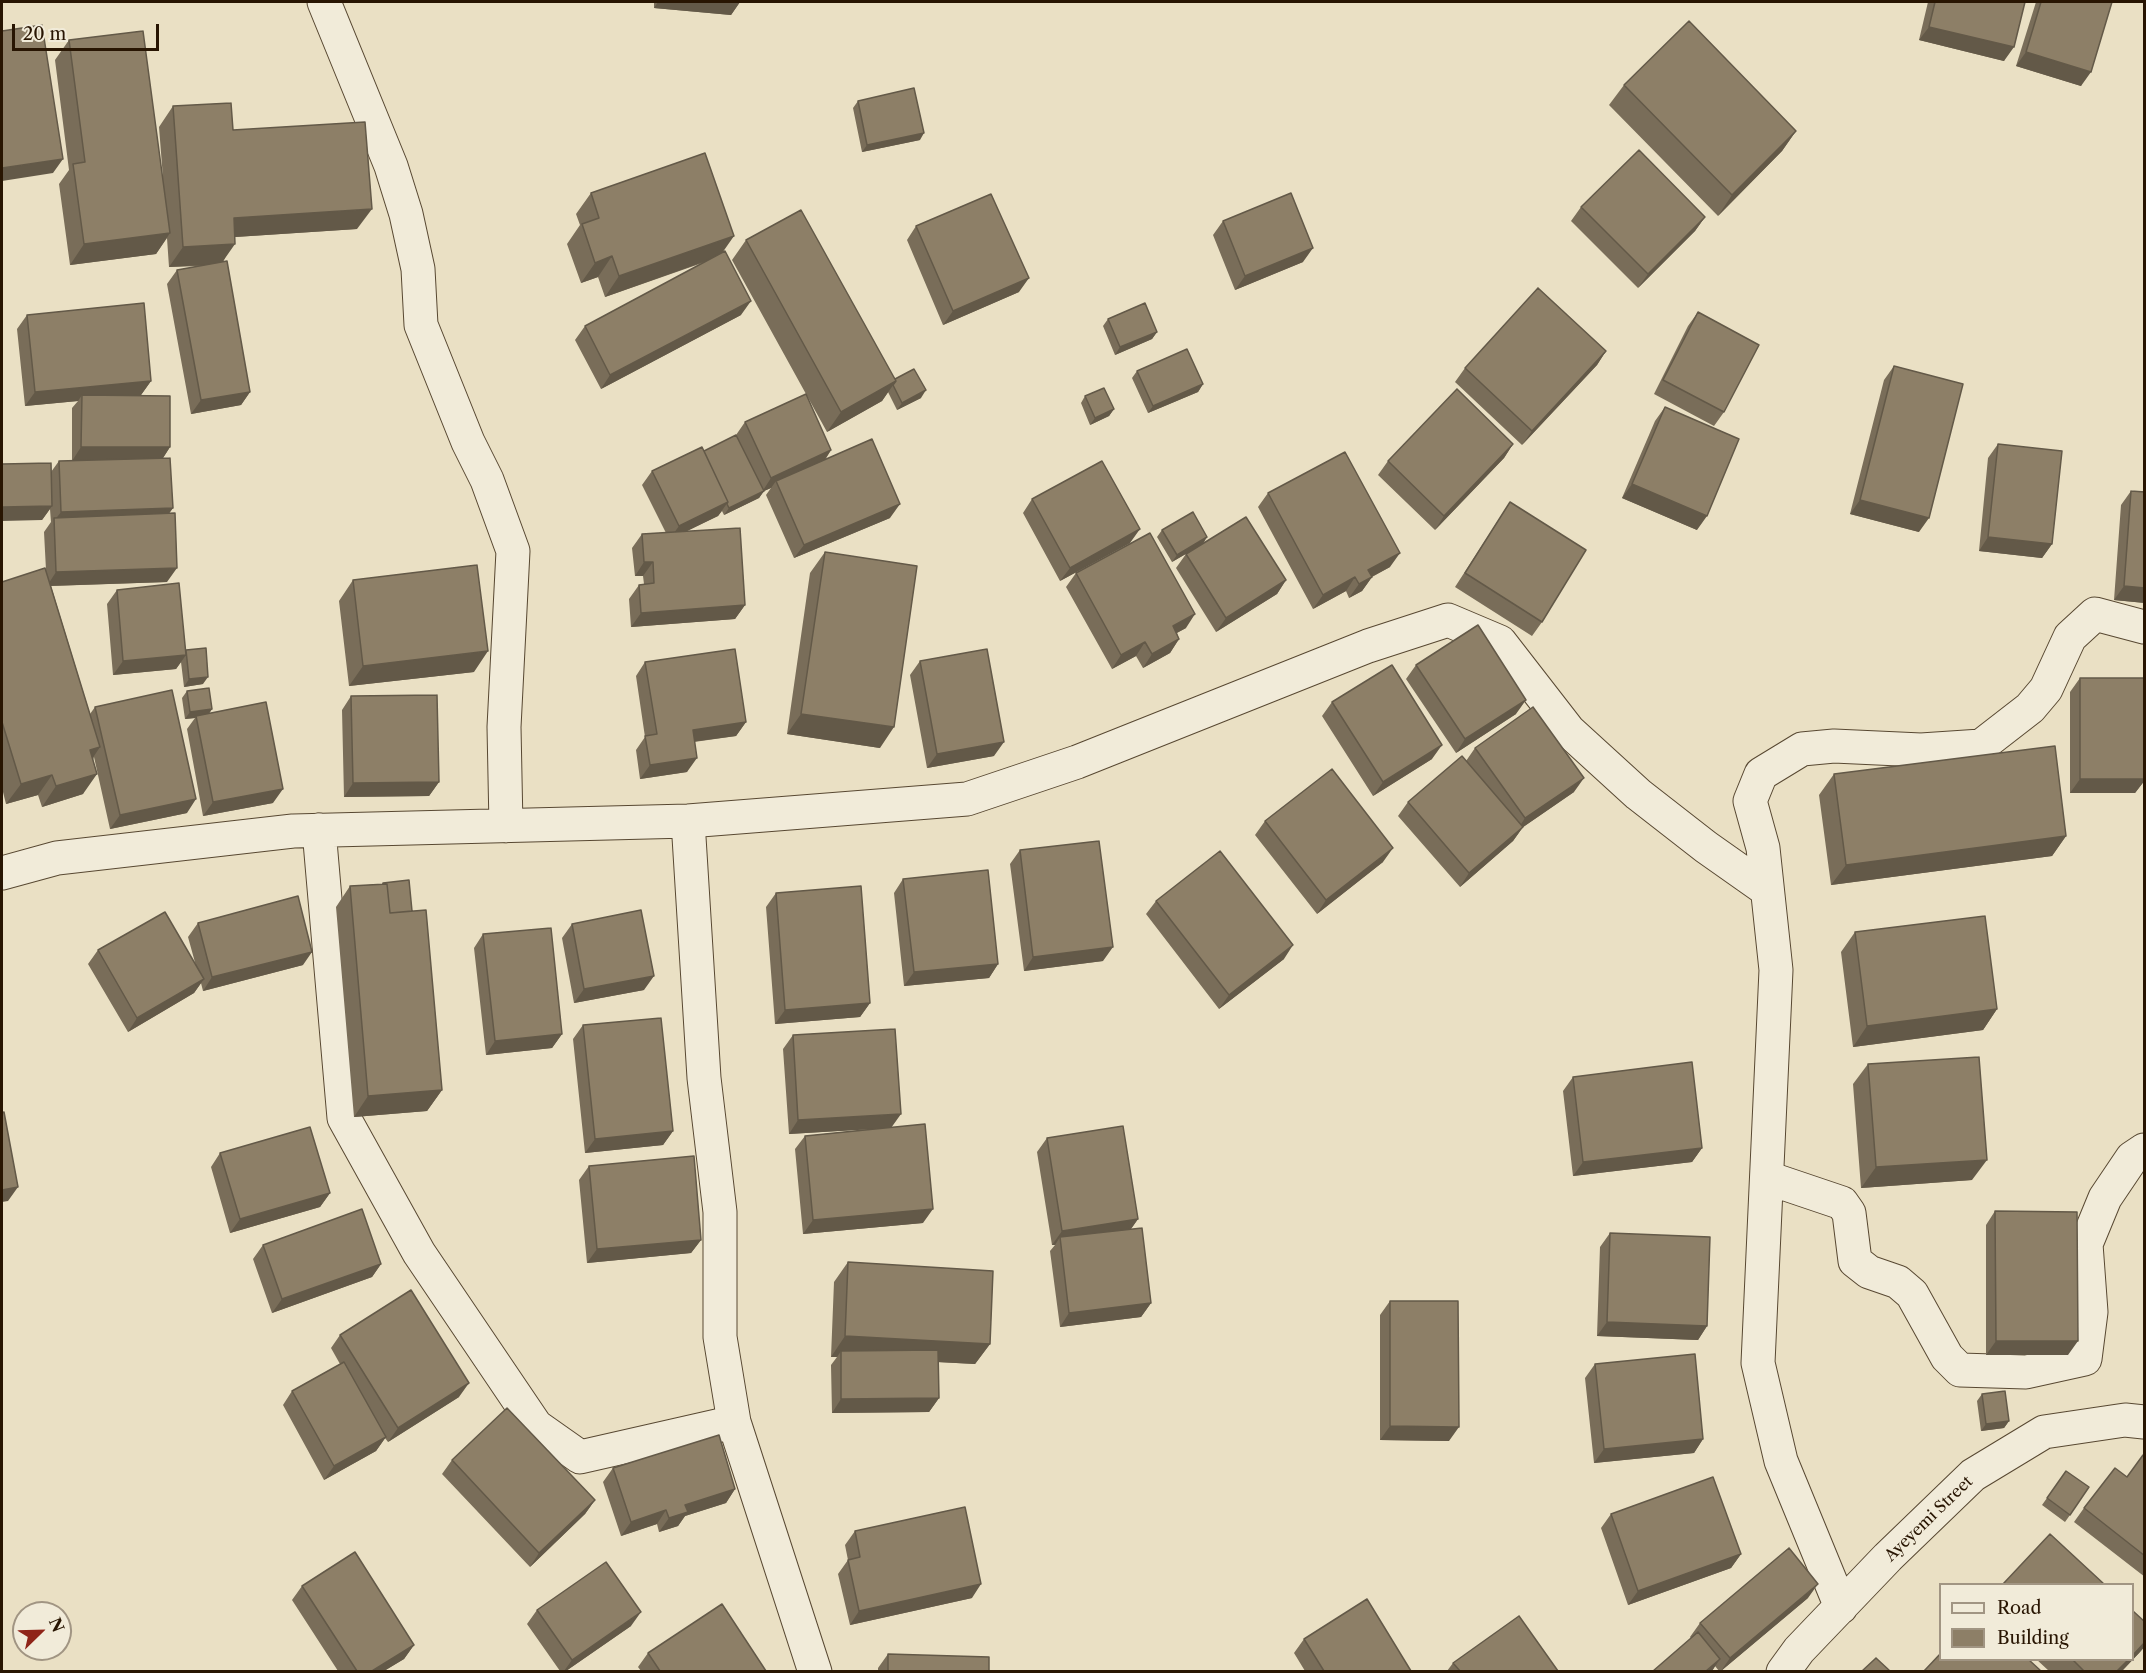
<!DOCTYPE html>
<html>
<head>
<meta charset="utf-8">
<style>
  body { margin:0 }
  #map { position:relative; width:2146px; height:1673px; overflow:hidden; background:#eae0c4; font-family:"Libre Caslon Text",serif }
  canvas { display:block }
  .frame { position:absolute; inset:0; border:3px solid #281502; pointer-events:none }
  .legend { position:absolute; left:1939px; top:1583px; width:195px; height:78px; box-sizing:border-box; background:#f1ebd9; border:2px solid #a19583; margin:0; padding:8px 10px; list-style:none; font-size:18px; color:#281502 }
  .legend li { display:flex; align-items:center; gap:12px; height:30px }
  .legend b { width:30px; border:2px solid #a19583 }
  .north { position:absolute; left:12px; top:1601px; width:60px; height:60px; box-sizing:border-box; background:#f1ebd9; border:2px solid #a19583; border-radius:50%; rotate:67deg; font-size:16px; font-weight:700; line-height:24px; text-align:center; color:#281502 }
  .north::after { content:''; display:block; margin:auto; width:21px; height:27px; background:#8f2418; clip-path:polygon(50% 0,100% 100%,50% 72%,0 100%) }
  .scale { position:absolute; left:12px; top:24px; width:147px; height:27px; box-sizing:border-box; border:3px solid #281502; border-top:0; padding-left:8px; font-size:18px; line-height:21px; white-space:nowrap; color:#281502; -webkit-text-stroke:4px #f1ebd9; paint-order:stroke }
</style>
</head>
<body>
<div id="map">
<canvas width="2146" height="1673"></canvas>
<div class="frame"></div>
<ul class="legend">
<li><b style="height:8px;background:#f1ebd9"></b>Road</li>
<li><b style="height:16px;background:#8d7f67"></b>Building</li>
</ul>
<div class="north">N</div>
<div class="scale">20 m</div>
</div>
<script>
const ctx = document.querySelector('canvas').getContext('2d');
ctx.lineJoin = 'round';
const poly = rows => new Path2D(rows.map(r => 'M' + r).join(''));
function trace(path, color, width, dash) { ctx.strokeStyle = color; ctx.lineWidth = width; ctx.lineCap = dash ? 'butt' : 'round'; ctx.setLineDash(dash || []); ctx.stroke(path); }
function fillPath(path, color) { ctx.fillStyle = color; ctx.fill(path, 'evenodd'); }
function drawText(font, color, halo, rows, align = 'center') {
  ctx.font = font + ' "Libre Caslon Text",serif'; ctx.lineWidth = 6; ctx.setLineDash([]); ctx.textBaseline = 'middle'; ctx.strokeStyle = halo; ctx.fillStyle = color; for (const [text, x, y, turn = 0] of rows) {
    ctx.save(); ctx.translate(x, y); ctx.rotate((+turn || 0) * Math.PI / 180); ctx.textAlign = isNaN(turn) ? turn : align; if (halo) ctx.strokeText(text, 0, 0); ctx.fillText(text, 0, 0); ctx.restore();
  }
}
const street = poly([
  [324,2,391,166,406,214,418,269,421,325,468,442,487,480,513,551,504,727,506,826],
  [688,821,704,1078,720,1212,720,1337,734,1422,815,1672],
  [319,830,344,1118,419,1253,536,1426,580,1457,734,1422],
  [2,873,57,858,293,831,688,821,967,799,1077,762,1368,646,1448,620,1500,642,1569,731,1638,794,1706,847,1767,890],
  [1768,1178,1842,1203,1849,1213,1855,1261,1869,1272,1898,1282,1912,1294,1947,1357,1960,1370,2026,1372,2085,1359,2091,1312,2086,1244,2105,1198,2132,1158,2144,1150],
  [1841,1607,1781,1461,1758,1363,1776,970,1763,848,1750,801,1761,774,1802,749,1834,746,1921,750,1981,746,2030,708,2046,689,2070,637,2095,614,2144,627],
  [1783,1672,1799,1650,1888,1557,1973,1475,2044,1432,2125,1420,2144,1422]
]);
trace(street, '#584832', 35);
trace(street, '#f1ebd9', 33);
fillPath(poly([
  [654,2,740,2,731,15,654,8],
  [1928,2,2025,2,2004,61,1919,40],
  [2036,2,2112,2,2081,86,2016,66],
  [69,40,163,178,159,127,173,106,233,130,357,229,235,237,223,262,250,392,241,405,191,414,167,284,177,270,202,266,169,267,167,238,156,254,70,265,59,184,69,170,55,60],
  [1624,85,1796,131,1782,151,1718,216,1609,105],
  [858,101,920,140,862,152,853,108],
  [591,193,723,253,741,315,601,389,575,340,585,326,708,261,605,297,598,277,581,283,567,244,580,225,576,214],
  [1581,207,1705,217,1695,231,1638,288,1571,221],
  [1223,221,1303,262,1235,290,1213,235],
  [916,226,1019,292,943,325,907,240],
  [746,240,895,379,921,398,897,410,888,392,882,401,827,432,732,260],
  [1698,312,1724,412,1714,426,1654,394,1688,326],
  [27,315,151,381,141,395,170,447,163,458,173,508,169,513,167,582,51,586,90,714,95,707,187,813,110,829,94,757,83,794,42,807,38,795,6,804,2,788,2,582,46,570,44,532,51,522,50,509,42,520,51,472,59,461,85,461,72,461,72,408,78,401,25,406,17,329],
  [1108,319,1157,332,1152,339,1115,355,1103,326],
  [1606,351,1597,365,1522,445,1455,382,1465,368],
  [1894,366,1919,532,1850,514,1884,380],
  [1137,371,1203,384,1198,392,1148,413,1132,378],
  [1085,396,1114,409,1109,416,1090,425,1081,403],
  [1665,407,1697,530,1622,498,1655,421],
  [745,422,831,450,825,460,890,518,794,558,766,495,771,488,764,491,759,498,724,515,722,511,718,516,686,531,745,605,735,619,631,627,629,599,639,585,644,584,643,576,635,576,632,548,642,534,666,533,642,485,652,471,704,451,736,435],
  [1513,444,1504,458,1435,530,1378,475,1388,461],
  [1998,444,2052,544,2042,558,1979,551,1988,458],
  [2131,491,2145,492,2145,603,2114,600,2121,505],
  [1268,493,1390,567,1372,577,1362,591,1349,598,1346,591,1313,609,1258,507],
  [1032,499,1130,543,1060,581,1023,513],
  [1510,502,1542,622,1532,636,1455,587],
  [1162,530,1203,544,1286,580,1277,594,1216,632,1176,568,1186,554,1201,545,1172,562,1157,537],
  [825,552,880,748,787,734,810,573],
  [1076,573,1186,628,1177,633,1179,639,1170,653,1143,668,1136,656,1112,669,1066,587],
  [353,580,474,672,349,686,339,601],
  [117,590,185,651,203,684,184,687,181,662,176,669,113,675,107,604],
  [920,661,994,756,927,768,910,675],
  [645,662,746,722,736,736,694,742,687,772,640,779,636,750,645,737,636,676],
  [1416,665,1516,714,1456,753,1406,679],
  [2080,678,2145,678,2145,780,2135,793,2070,793,2070,692],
  [187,691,212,709,209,713,273,803,203,816,187,729,195,718,185,719,182,698],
  [351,696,439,782,429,796,344,797,342,710],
  [1332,702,1432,759,1373,796,1322,716],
  [1475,748,1574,792,1523,827,1513,841,1460,887,1398,816,1408,802,1466,761],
  [1834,774,2066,836,2052,856,1831,885,1819,795],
  [1265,821,1383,862,1317,914,1255,835],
  [1020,850,1103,961,1024,971,1010,864],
  [903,879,998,964,989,978,904,986,894,893],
  [383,883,412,911,442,1090,427,1111,354,1117,336,907,350,886,382,884],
  [776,893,870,1003,860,1017,775,1024,766,907],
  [1156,901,1284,959,1219,1009,1146,914],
  [198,923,303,965,203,991,201,983,194,993,128,1032,88,964,98,950,196,966,188,937],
  [572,924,644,990,574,1003,562,938],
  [1855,932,1997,1009,1983,1030,1853,1047,1841,952],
  [483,934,562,1034,552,1048,486,1055,474,948],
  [583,1025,673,1131,663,1145,585,1153,573,1039],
  [793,1035,891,1127,923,1223,803,1234,795,1149,805,1136,870,1129,789,1134,783,1049],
  [1868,1064,1972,1180,1861,1188,1853,1084],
  [1573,1077,1702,1148,1692,1162,1573,1176,1563,1091],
  [1047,1138,1138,1219,1131,1229,1151,1303,1141,1317,1060,1327,1050,1251,1055,1245,1052,1245,1037,1152],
  [220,1153,330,1193,320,1207,230,1233,211,1167],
  [589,1166,701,1240,691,1253,587,1263,579,1180],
  [1995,1211,2068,1355,1986,1355,1986,1225],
  [1610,1233,1707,1326,1698,1340,1597,1336,1600,1247],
  [263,1245,381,1264,372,1277,272,1313,253,1259],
  [848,1262,990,1344,975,1364,938,1362,939,1398,929,1412,832,1413,831,1365,837,1357,831,1357,834,1282],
  [1390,1301,1449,1441,1380,1440,1380,1315],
  [340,1335,459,1397,388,1442,385,1438,376,1451,324,1480,283,1405,292,1391,340,1364,331,1348],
  [1595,1364,1703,1439,1694,1453,1594,1463,1585,1378],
  [1982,1394,2009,1421,2004,1428,1981,1431,1977,1401],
  [2145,1456,2145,1577,2074,1522,2084,1508,2127,1477],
  [452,1460,595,1500,585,1514,530,1567,442,1474],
  [613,1468,735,1489,726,1503,685,1516,678,1526,659,1532,657,1524,621,1536,603,1482],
  [2047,1498,2070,1515,2065,1522,2042,1505],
  [1611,1514,1741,1554,1731,1568,1628,1605,1601,1528],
  [855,1531,972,1598,850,1625,838,1574,848,1560,845,1545],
  [302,1586,414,1645,404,1659,384,1671,338,1671,292,1600],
  [1808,1598,1721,1671,1719,1671,1715,1666,1712,1671,1690,1637,1700,1623],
  [537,1610,631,1626,566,1671,560,1671,527,1624],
  [2145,1622,2145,1646,2140,1652,2122,1671,2049,1671,2036,1659,2133,1659],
  [1304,1639,1411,1671,1305,1671,1294,1653],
  [648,1653,766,1671,641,1671,638,1667],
  [888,1654,989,1671,878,1671,878,1668],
  [1453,1663,1558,1671,1447,1671]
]), '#796d59');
fillPath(poly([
  [658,2,740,2,731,15,654,8],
  [1929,27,2014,47,2004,61,1919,40],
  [2026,52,2091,72,2081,86,2016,66],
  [1796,131,1782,151,1718,216,1732,195],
  [924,133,920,140,862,152,867,145],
  [63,159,53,173,2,181,2,168],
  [372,209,357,229,220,238,234,218],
  [1705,217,1695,231,1638,288,1648,274],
  [170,233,156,254,70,265,84,244],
  [734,236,720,256,605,297,619,276],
  [235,244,221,264,169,267,183,247],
  [1313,248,1303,262,1235,290,1245,276],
  [612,256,598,277,581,283,595,263],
  [1029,278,1019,292,943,325,953,311],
  [751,301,741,315,601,389,610,375],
  [1157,332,1152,339,1115,355,1120,347],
  [1606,351,1597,365,1522,445,1532,431],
  [151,381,141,395,82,395,78,401,25,406,35,392],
  [896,381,882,401,827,432,841,412],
  [1203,384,1198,392,1148,413,1153,406],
  [926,390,921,398,897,410,902,403],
  [250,392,241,405,191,414,201,400],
  [1114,409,1109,416,1090,425,1095,418],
  [1513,444,1504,458,1435,530,1444,516],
  [81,447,170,447,161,461,72,461],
  [831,450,822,464,776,481,771,488,764,491,759,498,724,515,729,508,762,492,771,478],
  [1632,484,1707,516,1697,530,1622,498],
  [1860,500,1929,518,1919,532,1850,514],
  [728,502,718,516,669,540,679,526],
  [900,504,890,518,794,558,804,545],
  [52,506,42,520,2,521,2,507],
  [173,508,163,522,54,521,61,512],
  [1140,529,1130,543,1060,581,1070,568],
  [1207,537,1203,544,1172,562,1177,555],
  [1988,537,2052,544,2042,558,1979,551],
  [1400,553,1390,567,1358,584,1368,570],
  [644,562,653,562,643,576,635,576],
  [177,568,167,582,47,586,56,572],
  [1355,577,1346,591,1313,609,1323,595],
  [1372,577,1362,591,1349,598,1359,584],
  [1286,580,1277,594,1216,632,1226,618],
  [2124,586,2145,588,2145,603,2114,600],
  [745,605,735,619,631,627,641,613],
  [1195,614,1186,628,1163,640,1173,626],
  [1179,639,1170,653,1143,668,1152,654],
  [1145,642,1136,656,1112,669,1121,655],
  [488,651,474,672,349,686,363,666],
  [186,655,176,669,113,675,123,661],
  [208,677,203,684,184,687,189,679],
  [1526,700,1516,714,1456,753,1465,739],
  [212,709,207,717,196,716,195,718,185,719,190,712],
  [801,714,894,727,880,748,787,734],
  [746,722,736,736,683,743,693,730],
  [1004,742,994,756,927,768,937,754],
  [1442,745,1432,759,1373,796,1383,782],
  [100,747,86,768,90,750],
  [697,758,687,772,640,779,650,765],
  [97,774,83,794,42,807,56,786],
  [52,775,38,795,6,804,21,784],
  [1584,778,1574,792,1516,832,1525,818],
  [2080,779,2145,779,2145,780,2135,793,2070,793],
  [439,782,429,796,344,797,353,783],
  [283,789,273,803,203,816,213,802],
  [196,799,187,813,110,829,120,815],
  [1523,827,1513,841,1460,887,1469,873],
  [2066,836,2052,856,1831,885,1846,865],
  [1393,848,1383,862,1317,914,1326,900],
  [1293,945,1284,959,1219,1009,1229,995],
  [1113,947,1103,961,1024,971,1033,957],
  [312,952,303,965,203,991,212,977],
  [998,964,989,978,904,986,914,972],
  [654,976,644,990,574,1003,584,989],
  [204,979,194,993,128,1032,137,1018],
  [870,1003,860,1017,775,1024,785,1010],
  [1997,1009,1983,1030,1853,1047,1867,1026],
  [562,1034,552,1048,486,1055,495,1041],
  [442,1090,427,1111,354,1117,368,1096],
  [901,1114,891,1128,789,1134,798,1120],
  [673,1131,663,1145,585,1153,595,1139],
  [1702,1148,1692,1162,1573,1176,1583,1162],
  [1987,1160,1972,1180,1861,1188,1876,1167],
  [18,1187,8,1201,2,1202,2,1190],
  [330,1193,320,1207,230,1233,240,1219],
  [933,1209,923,1223,803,1234,813,1220],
  [1138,1219,1128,1233,1060,1237,1055,1245,1052,1245,1062,1231],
  [701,1240,691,1253,587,1263,597,1249],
  [381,1264,372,1277,272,1313,282,1299],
  [1151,1303,1141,1317,1060,1327,1069,1313],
  [1607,1322,1707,1326,1698,1340,1597,1336],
  [845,1336,990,1344,975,1364,841,1357,841,1351,837,1357,831,1357],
  [1996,1341,2078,1341,2068,1355,1986,1355],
  [469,1383,459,1397,388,1442,398,1428],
  [939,1398,929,1412,832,1413,841,1399],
  [2009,1421,2004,1428,1981,1431,1986,1424],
  [1390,1426,1459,1427,1449,1441,1380,1440],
  [386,1437,376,1451,324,1480,334,1466],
  [1703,1439,1694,1453,1594,1463,1604,1449],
  [735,1489,726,1503,685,1516,678,1526,659,1532,669,1518,685,1505],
  [595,1500,585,1514,530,1567,539,1553],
  [666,1510,657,1524,621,1536,631,1522],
  [1741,1554,1731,1568,1628,1605,1638,1591],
  [981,1584,972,1598,850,1625,859,1611],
  [1818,1584,1808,1598,1721,1671,1730,1658],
  [641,1612,631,1626,566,1671,564,1671,572,1660],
  [2145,1642,2145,1646,2140,1652,2122,1671,2117,1671,2129,1659,2133,1659,2133,1655],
  [414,1645,404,1659,384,1671,372,1671],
  [1720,1659,1712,1671,1706,1671]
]), '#635948');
const building = poly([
  [1935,2,2025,2,2014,47,1929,27,1935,2],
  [2041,2,2112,2,2091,72,2026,52,2041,2],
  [1689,21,1796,131,1732,195,1624,85,1689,21],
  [42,25,63,159,2,168,2,31,42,25],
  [143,31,170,233,84,244,73,164,85,162,69,40,143,31],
  [914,88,924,133,867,145,858,101,914,88],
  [231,103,233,130,365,122,372,209,234,218,235,244,183,247,173,106,231,103],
  [1639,150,1705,217,1648,274,1581,207,1639,150],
  [705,153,734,236,619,276,612,256,595,263,582,224,599,218,591,193,705,153],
  [1291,193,1313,248,1245,276,1223,221,1291,193],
  [991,194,1029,278,953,311,916,226,991,194],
  [801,210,896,381,841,412,746,240,801,210],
  [725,251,751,301,610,375,585,326,725,251],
  [227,261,250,392,201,400,177,270,227,261],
  [1538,288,1606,351,1532,431,1465,368,1538,288],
  [144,303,151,381,35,392,27,315,144,303],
  [1145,303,1157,332,1120,347,1108,319,1145,303],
  [1698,312,1759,345,1724,412,1663,380,1698,312],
  [1187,349,1203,384,1153,406,1137,371,1187,349],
  [1894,366,1963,384,1929,518,1860,500,1894,366],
  [914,369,926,390,902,403,893,385,896,381,895,379,914,369],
  [1104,388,1114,409,1095,418,1085,396,1104,388],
  [1457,389,1513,444,1444,516,1388,461,1457,389],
  [806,394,831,450,771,478,745,422,806,394],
  [82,395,170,396,170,447,81,447,82,395],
  [1665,407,1739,439,1707,516,1632,484,1665,407],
  [736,435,764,491,729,508,727,504,728,502,704,451,736,435],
  [872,439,900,504,804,545,776,481,872,439],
  [1998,444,2062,451,2052,544,1988,537,1998,444],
  [702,447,728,502,679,526,652,471,702,447],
  [1345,452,1400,553,1368,570,1372,577,1359,584,1355,577,1323,595,1268,493,1345,452],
  [170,458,173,508,61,512,59,461,170,458],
  [1102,461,1140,529,1070,568,1032,499,1102,461],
  [51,463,52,506,2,507,2,464,51,463],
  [2131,491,2145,492,2145,588,2124,586,2131,491],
  [1510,502,1586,550,1542,622,1465,573,1510,502],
  [1193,512,1207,537,1177,555,1162,530,1193,512],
  [175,513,177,568,56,572,54,518,175,513],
  [1246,517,1286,580,1226,618,1186,554,1246,517],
  [740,528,745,605,641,613,639,585,654,583,653,562,644,562,642,534,740,528],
  [1150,533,1195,614,1173,626,1179,639,1152,654,1145,642,1121,655,1076,573,1150,533],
  [825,552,917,566,894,727,801,714,825,552],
  [477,565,488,651,363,666,353,580,477,565],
  [45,568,100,747,90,750,97,774,56,786,52,775,21,784,2,722,2,582,45,568],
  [179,583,186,655,123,661,117,590,179,583],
  [1478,625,1526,700,1465,739,1416,665,1478,625],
  [206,648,208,677,189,679,186,650,206,648],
  [735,649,746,722,693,730,697,758,650,765,645,736,657,734,645,662,735,649],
  [987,649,1004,742,937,754,920,661,987,649],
  [1392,665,1442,745,1383,782,1332,702,1392,665],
  [2080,678,2145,678,2145,779,2080,779,2080,678],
  [209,688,212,709,190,712,187,691,209,688],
  [172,690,196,799,120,815,95,707,172,690],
  [437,695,439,782,353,783,351,696,437,695],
  [266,702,283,789,213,802,196,716,266,702],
  [1533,707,1584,778,1525,818,1475,748,1533,707],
  [2055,746,2066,836,1846,865,1834,774,2055,746],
  [1462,756,1523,827,1469,873,1408,802,1462,756],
  [1332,769,1393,848,1326,900,1265,821,1332,769],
  [1099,841,1113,947,1033,957,1020,850,1099,841],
  [1220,851,1293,945,1229,995,1156,901,1220,851],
  [988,870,998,964,914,972,903,879,988,870],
  [409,880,412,911,390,913,387,884,383,884,383,883,409,880],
  [387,884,390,913,426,910,442,1090,368,1096,350,886,387,884],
  [861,886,870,1003,785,1010,776,893,861,886],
  [298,896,312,952,212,977,198,923,298,896],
  [641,910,654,976,584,989,572,924,641,910],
  [165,912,204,979,137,1018,98,950,165,912],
  [1985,916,1997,1009,1867,1026,1855,932,1985,916],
  [551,928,562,1034,495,1041,483,934,551,928],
  [661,1018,673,1131,595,1139,583,1025,661,1018],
  [895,1029,901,1114,798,1120,793,1035,895,1029],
  [1979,1057,1987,1160,1876,1167,1868,1064,1979,1057],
  [1692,1062,1702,1148,1583,1162,1573,1077,1692,1062],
  [4,1112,18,1187,2,1190,2,1113,4,1112],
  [925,1124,933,1209,813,1220,805,1136,925,1124],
  [1123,1126,1138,1219,1062,1231,1047,1138,1123,1126],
  [310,1127,330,1193,240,1219,220,1153,310,1127],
  [694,1156,701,1240,597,1249,589,1166,694,1156],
  [362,1209,381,1264,282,1299,263,1245,362,1209],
  [1995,1211,2077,1212,2078,1341,1996,1341,1995,1211],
  [1142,1228,1151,1303,1069,1313,1060,1237,1142,1228],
  [1610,1233,1710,1237,1707,1326,1607,1322,1610,1233],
  [848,1262,993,1271,990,1344,845,1336,848,1262],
  [411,1290,469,1383,398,1428,340,1335,411,1290],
  [1390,1301,1458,1301,1459,1427,1390,1426,1390,1301],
  [938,1350,939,1398,841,1399,841,1351,938,1350],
  [1695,1354,1703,1439,1604,1449,1595,1364,1695,1354],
  [344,1362,386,1437,334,1466,292,1391,344,1362],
  [2005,1391,2009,1421,1986,1424,1982,1394,2005,1391],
  [507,1408,595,1500,539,1553,452,1460,507,1408],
  [719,1435,735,1489,685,1505,688,1512,669,1518,666,1510,631,1522,613,1468,719,1435],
  [2143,1455,2145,1456,2145,1556,2084,1508,2115,1468,2127,1477,2143,1455],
  [2066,1471,2089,1487,2070,1515,2047,1498,2066,1471],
  [1713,1477,1741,1554,1638,1591,1611,1514,1713,1477],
  [965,1507,981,1584,859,1611,848,1560,860,1557,855,1531,965,1507],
  [2050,1534,2104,1584,2003,1584,2050,1534],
  [1789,1548,1818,1584,1730,1658,1700,1623,1789,1548],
  [355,1552,414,1645,372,1671,357,1671,302,1586,355,1552],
  [606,1562,641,1612,572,1660,537,1610,606,1562],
  [1367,1599,1411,1671,1324,1671,1304,1639,1367,1599],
  [722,1604,766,1671,660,1671,648,1653,722,1604],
  [2133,1611,2145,1622,2145,1642,2133,1655,2133,1611],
  [1519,1616,1558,1671,1460,1671,1453,1663,1519,1616],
  [1698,1632,1720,1659,1706,1671,1653,1671,1698,1632],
  [1941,1653,1941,1659,2028,1659,2041,1671,1924,1671,1941,1653],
  [888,1654,989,1657,989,1671,888,1671,888,1654],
  [1876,1658,1890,1671,1862,1671,1876,1658],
  [2072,1659,2129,1659,2117,1671,2084,1671,2072,1659]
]);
fillPath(building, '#8d7f67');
trace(building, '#635948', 1.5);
drawText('16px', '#281502', '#f1ebd9', [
  ["Ayeyemi Street",1929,1519,-44]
]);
</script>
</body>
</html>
